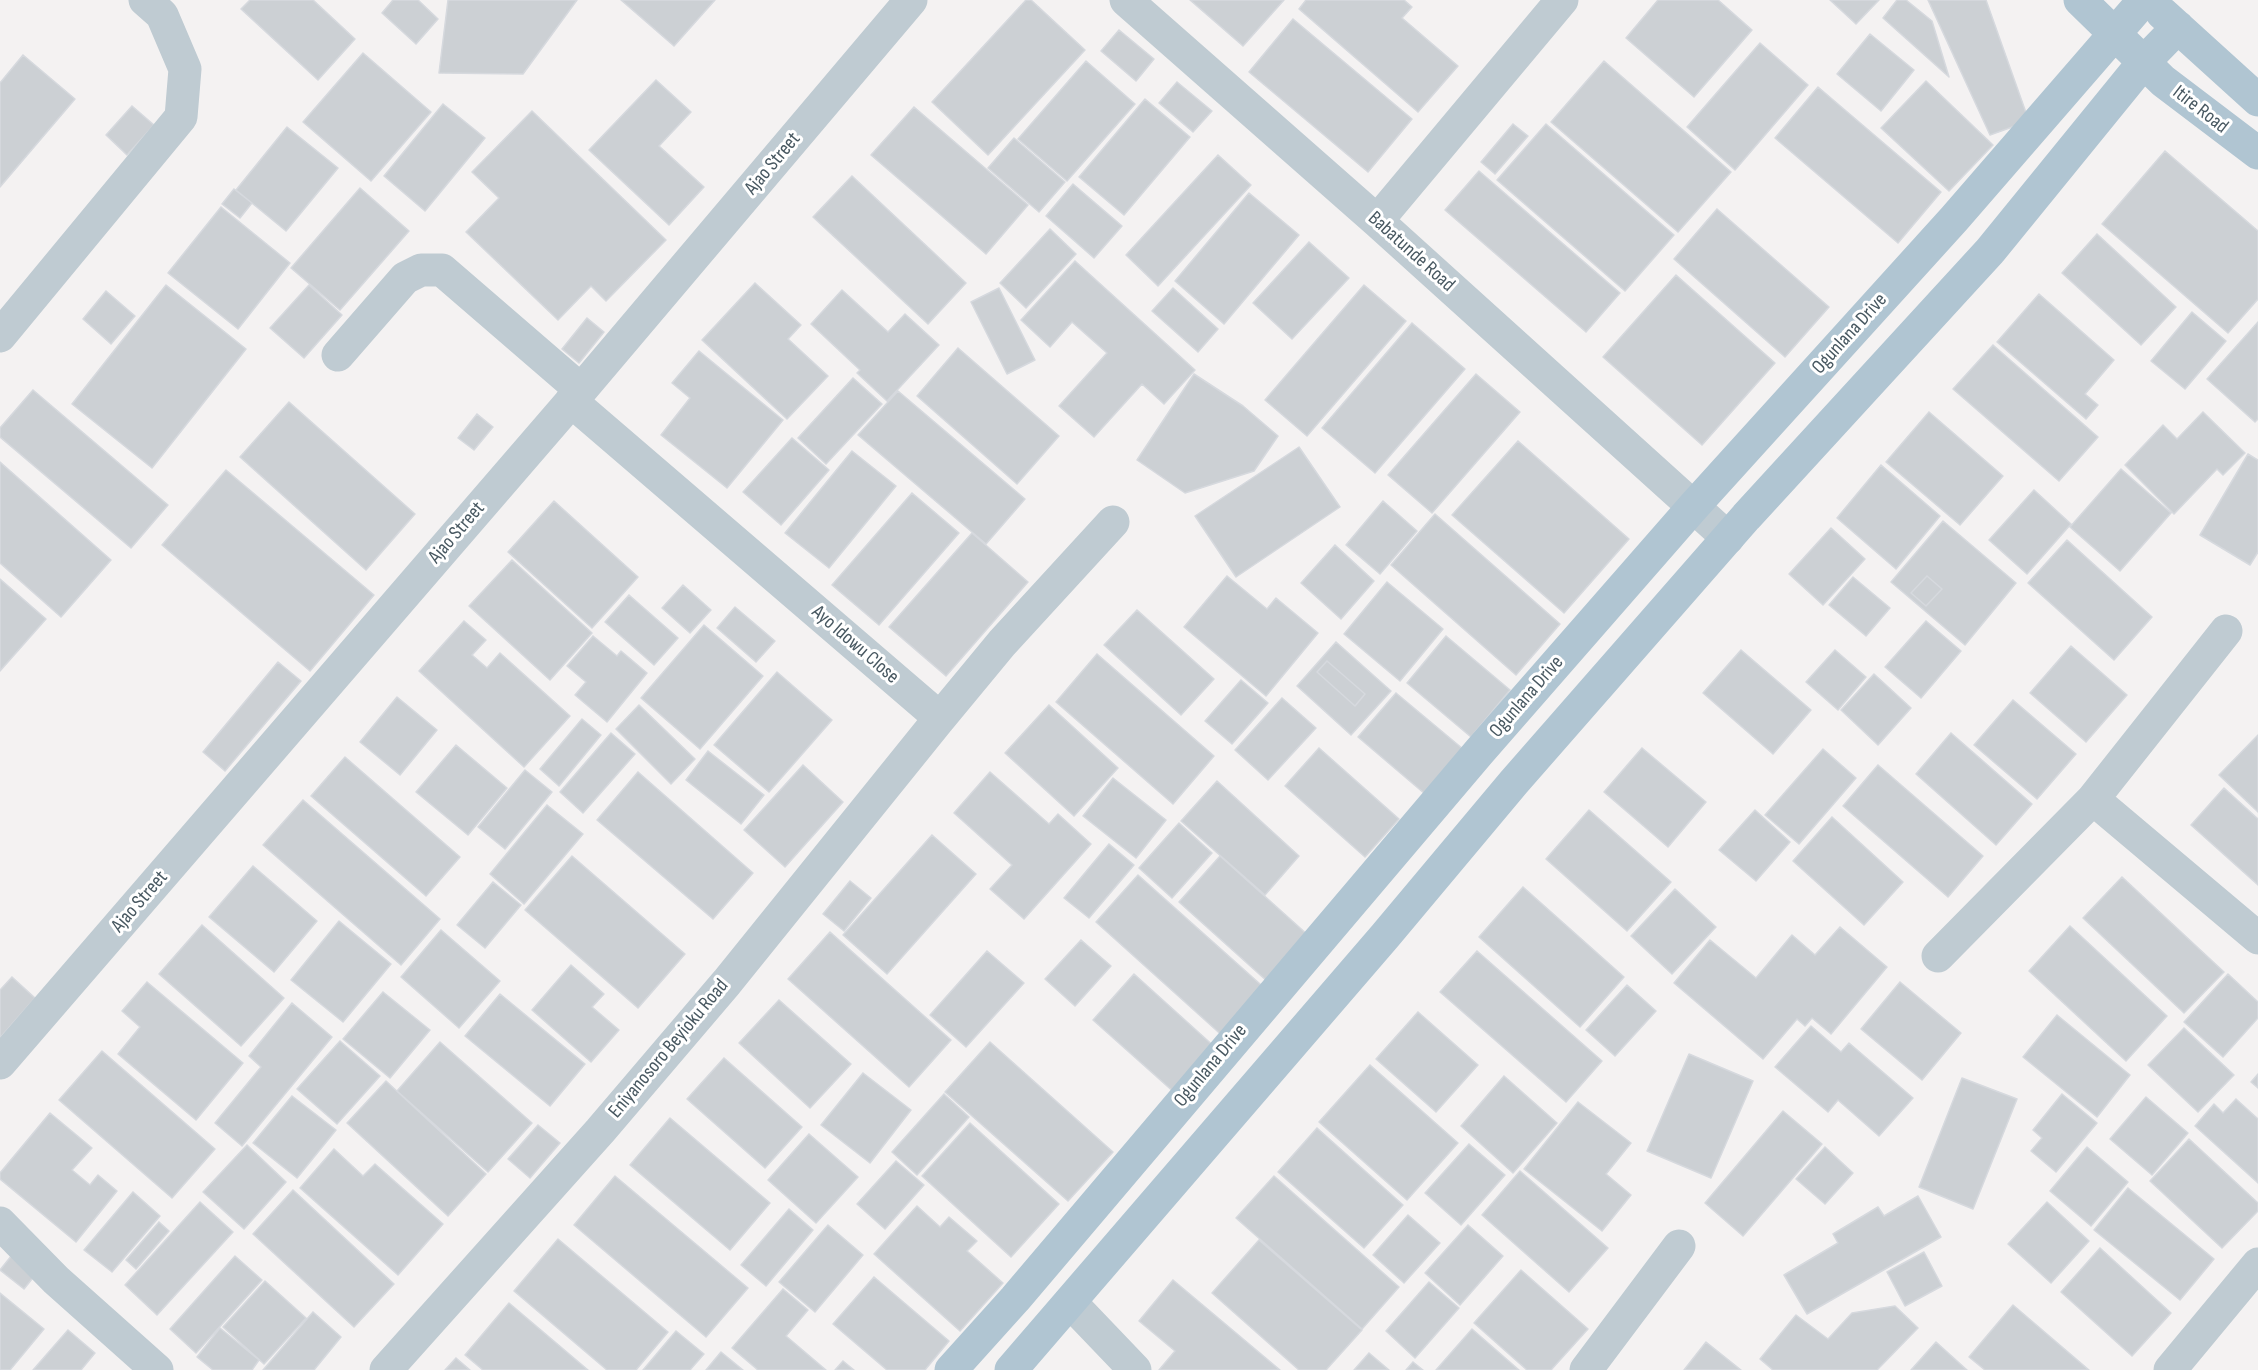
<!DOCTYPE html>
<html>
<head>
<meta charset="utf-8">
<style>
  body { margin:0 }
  canvas { display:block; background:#f4f2f2 }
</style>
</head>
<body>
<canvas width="2258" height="1370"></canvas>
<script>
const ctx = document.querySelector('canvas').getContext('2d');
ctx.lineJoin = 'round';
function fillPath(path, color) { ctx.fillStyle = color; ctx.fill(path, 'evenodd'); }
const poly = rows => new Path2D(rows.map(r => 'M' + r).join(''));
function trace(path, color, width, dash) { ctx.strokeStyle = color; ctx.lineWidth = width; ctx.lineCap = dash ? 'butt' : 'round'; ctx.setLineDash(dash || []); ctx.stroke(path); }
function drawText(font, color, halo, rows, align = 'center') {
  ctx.font = font + ' "Sofia Sans Condensed",sans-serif'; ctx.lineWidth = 6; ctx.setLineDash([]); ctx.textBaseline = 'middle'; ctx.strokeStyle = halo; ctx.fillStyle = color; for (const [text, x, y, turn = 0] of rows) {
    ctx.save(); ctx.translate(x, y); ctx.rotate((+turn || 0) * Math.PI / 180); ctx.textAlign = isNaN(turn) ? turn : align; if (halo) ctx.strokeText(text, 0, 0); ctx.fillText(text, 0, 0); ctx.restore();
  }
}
const building = poly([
  [250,0,313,0,355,39,318,80,241,9,250,0],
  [393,0,418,0,438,19,416,44,382,13,393,0],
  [448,0,577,0,523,74,439,73,448,0],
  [621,0,715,0,674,46,621,0],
  [1026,0,1031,0,1085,50,988,155,932,102,1026,0],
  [1190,0,1284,0,1243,46,1190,0],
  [1306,0,1404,0,1412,7,1402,18,1458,66,1418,112,1299,9,1306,0],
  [1658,0,1718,0,1752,30,1694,97,1626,38,1658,0],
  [1830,0,1879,0,1856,24,1830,0],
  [1897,0,1906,0,1932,21,1949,77,1883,18,1897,0],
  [1928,0,1986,0,2029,121,1990,135,1928,0],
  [1293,19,1412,119,1368,172,1249,72,1293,19],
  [1119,30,1154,59,1136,81,1101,51,1119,30],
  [1870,34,1914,70,1881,111,1837,74,1870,34],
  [1760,43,1808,85,1735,170,1687,127,1760,43],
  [363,53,431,112,371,181,303,122,363,53],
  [23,55,75,99,0,187,0,83,23,55],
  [1086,61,1135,104,1067,181,1018,139,1086,61],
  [1604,61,1731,172,1678,232,1551,122,1604,61],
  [656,80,691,112,659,146,704,187,669,225,589,150,656,80],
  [1926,81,1993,145,1949,191,1881,128,1926,81],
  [1177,82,1212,111,1193,132,1159,103,1177,82],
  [1818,87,1941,192,1898,243,1775,138,1818,87],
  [1145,99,1190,137,1124,215,1079,177,1145,99],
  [443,104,485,138,425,211,384,176,443,104],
  [132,106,154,125,127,155,106,135,132,106],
  [914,107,1028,205,986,254,871,155,914,107],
  [532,111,666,240,606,301,591,286,558,320,466,232,499,198,472,172,532,111],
  [1513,124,1528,136,1495,174,1481,162,1513,124],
  [1546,124,1674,235,1625,291,1497,180,1546,124],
  [287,127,338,168,286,231,236,190,287,127],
  [1014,138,1065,182,1039,212,988,168,1014,138],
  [2165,151,2258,231,2258,299,2228,333,2102,224,2165,151],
  [1218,155,1251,185,1158,286,1126,255,1218,155],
  [1479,171,1620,293,1586,332,1445,210,1479,171],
  [852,176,966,283,928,324,813,217,852,176],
  [1073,184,1122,226,1094,258,1046,216,1073,184],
  [360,188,409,231,340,310,291,268,360,188],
  [234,189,252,203,240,218,222,204,234,189],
  [1249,193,1299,235,1224,324,1175,281,1249,193],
  [221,207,290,263,238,329,168,273,221,207],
  [1717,209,1829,307,1785,357,1674,259,1717,209],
  [1050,229,1076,254,1026,308,1000,283,1050,229],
  [2097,234,2176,307,2141,345,2062,273,2097,234],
  [1309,242,1349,278,1292,339,1253,303,1309,242],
  [1075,261,1195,370,1164,404,1142,384,1094,437,1059,406,1107,353,1072,322,1050,347,1021,320,1075,261],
  [1676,275,1775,363,1702,445,1603,357,1676,275],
  [755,283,801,325,788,339,828,376,787,419,702,340,755,283],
  [166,285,246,349,152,468,72,404,166,285],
  [309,285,342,315,304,358,270,328,309,285],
  [1364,285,1406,321,1307,436,1265,400,1364,285],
  [999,288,1035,360,1007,374,971,302,999,288],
  [1173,288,1218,329,1198,352,1152,311,1173,288],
  [842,290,888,332,905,314,939,345,887,401,857,373,860,370,811,324,842,290],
  [106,291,135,316,111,344,83,319,106,291],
  [2039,294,2114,360,2085,394,2098,405,2086,419,1997,342,2039,294],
  [2192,312,2226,341,2185,389,2151,361,2192,312],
  [587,318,604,332,579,363,562,349,587,318],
  [2258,322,2258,419,2255,422,2207,379,2258,322],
  [1412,323,1465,369,1375,473,1322,428,1412,323],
  [1993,345,2098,437,2059,481,1953,389,1993,345],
  [958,348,1059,436,1017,484,917,396,958,348],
  [699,351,783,420,727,488,661,435,690,398,672,383,699,351],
  [1194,374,1243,406,1278,436,1254,471,1185,493,1137,460,1194,374],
  [1476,374,1520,412,1432,513,1388,475,1476,374],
  [853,378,882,404,826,464,798,438,853,378],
  [33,390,168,505,131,548,0,437,0,428,33,390],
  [898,391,1025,499,986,544,858,435,898,391],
  [289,402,415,514,366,570,240,457,289,402],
  [1929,412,2003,476,1960,525,1886,462,1929,412],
  [2203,412,2245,453,2223,475,2217,469,2174,514,2125,465,2163,425,2177,439,2203,412],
  [477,414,493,427,474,450,458,438,477,414],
  [792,438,829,470,781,525,743,492,792,438],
  [1518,441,1629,539,1564,613,1452,515,1518,441],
  [1299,447,1340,507,1236,577,1195,516,1299,447],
  [852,451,896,486,829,568,785,533,852,451],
  [2248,454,2258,460,2258,552,2250,565,2200,535,2248,454],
  [0,462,111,560,61,617,0,563,0,462],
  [1881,465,1940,516,1896,569,1837,518,1881,465],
  [2121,469,2171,513,2120,571,2070,527,2121,469],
  [226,470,374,595,310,671,162,545,226,470],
  [2034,490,2071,524,2027,574,1989,540,2034,490],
  [912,493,959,533,879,625,832,585,912,493],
  [554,501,638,577,592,628,508,552,554,501],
  [1383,501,1417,531,1380,574,1346,545,1383,501],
  [1435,514,1560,624,1516,675,1391,565,1435,514],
  [1943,521,2016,583,1965,645,1891,582,1943,521],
  [1927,576,1942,589,1926,606,1911,593,1927,576],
  [1831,528,1865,559,1823,605,1789,574,1831,528],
  [972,533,1028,582,946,676,889,627,972,533],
  [2067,540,2152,617,2114,660,2028,583,2067,540],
  [1335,545,1374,581,1341,619,1301,583,1335,545],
  [512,560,592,633,550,680,469,606,512,560],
  [1227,576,1267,609,1276,598,1318,633,1266,696,1184,627,1227,576],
  [1927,576,1942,589,1926,606,1911,593,1927,576],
  [1853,577,1890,608,1866,636,1829,605,1853,577],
  [0,579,46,619,0,671,0,579],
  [1387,582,1443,629,1400,681,1344,634,1387,582],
  [683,585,711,610,690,633,662,608,683,585],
  [629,595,678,638,654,665,605,622,629,595],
  [735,607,775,641,756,662,717,628,735,607],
  [1137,610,1214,679,1181,715,1104,645,1137,610],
  [464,621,486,640,472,655,487,668,500,653,570,716,524,767,419,671,464,621],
  [1926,621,1961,651,1921,698,1885,667,1926,621],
  [704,625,763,676,700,749,641,698,704,625],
  [593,636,617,656,621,651,647,673,607,722,575,695,586,682,567,666,593,636],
  [1446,636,1510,690,1471,737,1407,683,1446,636],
  [1336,642,1391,691,1351,735,1297,686,1336,642],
  [1327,661,1365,694,1355,706,1317,672,1327,661],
  [2071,646,2127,695,2086,742,2030,693,2071,646],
  [1741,650,1811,710,1773,754,1703,693,1741,650],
  [1835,650,1866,677,1838,710,1806,682,1835,650],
  [1097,654,1214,756,1173,804,1056,702,1097,654],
  [1327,661,1365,694,1355,706,1317,672,1327,661],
  [278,662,301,681,225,771,203,752,278,662],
  [777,672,832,720,769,792,714,745,777,672],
  [1874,674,1911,708,1878,745,1841,710,1874,674],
  [1241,680,1268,703,1232,744,1205,721,1241,680],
  [1396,693,1463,749,1425,794,1358,737,1396,693],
  [397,697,437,730,400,775,360,742,397,697],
  [1282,698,1316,728,1268,780,1235,750,1282,698],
  [2013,700,2076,754,2037,799,1974,745,2013,700],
  [639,705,695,759,671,784,616,729,639,705],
  [1049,705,1118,768,1074,816,1005,753,1049,705],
  [582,719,601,735,559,786,540,769,582,719],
  [611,733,635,754,583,813,560,792,611,733],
  [1951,733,2032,804,1996,845,1916,774,1951,733],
  [2258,735,2258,812,2219,775,2258,735],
  [456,745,507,788,468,835,416,792,456,745],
  [1319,748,1399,819,1365,857,1285,786,1319,748],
  [1642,748,1706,802,1668,847,1604,792,1642,748],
  [1823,749,1856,778,1799,844,1765,815,1823,749],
  [708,751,764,795,741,824,686,780,708,751],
  [345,757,460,857,426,896,311,796,345,757],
  [803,765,843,802,785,867,744,830,803,765],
  [1878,765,1983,856,1948,897,1843,806,1878,765],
  [525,770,552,792,505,849,478,827,525,770],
  [638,772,753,873,713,919,597,820,638,772],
  [990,772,1049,824,1058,814,1091,844,1024,919,990,889,1012,865,954,813,990,772],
  [1113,778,1166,820,1136,858,1083,816,1113,778],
  [1217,781,1299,856,1265,895,1181,821,1217,781],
  [2224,788,2258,819,2258,885,2191,825,2224,788],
  [303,800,440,919,401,965,263,845,303,800],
  [547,805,583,834,524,904,490,874,547,805],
  [1589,810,1671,882,1627,931,1546,859,1589,810],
  [1755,810,1790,842,1756,881,1719,850,1755,810],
  [1832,817,1903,882,1864,925,1793,861,1832,817],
  [1179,823,1212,853,1172,898,1139,868,1179,823],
  [932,835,976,874,887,974,843,935,932,835],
  [1109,844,1134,865,1089,918,1064,898,1109,844],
  [572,856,685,954,638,1008,525,910,572,856],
  [1220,856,1309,936,1268,982,1179,902,1220,856],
  [253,866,317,921,274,972,209,917,253,866],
  [1138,875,1269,992,1226,1039,1096,922,1138,875],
  [2122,877,2224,972,2184,1013,2083,918,2122,877],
  [850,881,871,898,844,931,823,914,850,881],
  [493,882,521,905,485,948,457,925,493,882],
  [1523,887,1624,977,1580,1027,1479,937,1523,887],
  [1675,889,1716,927,1672,974,1631,936,1675,889],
  [339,921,391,964,343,1022,291,980,339,921],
  [202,925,284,998,241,1046,159,974,202,925],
  [2070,926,2167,1016,2126,1061,2029,971,2070,926],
  [1840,927,1887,967,1831,1034,1812,1018,1805,1026,1797,1019,1763,1059,1674,983,1710,940,1756,978,1792,935,1815,955,1840,927],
  [441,930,500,981,459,1028,401,977,441,930],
  [830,932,951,1040,909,1087,788,979,830,932],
  [1081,940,1111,966,1075,1006,1045,979,1081,940],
  [987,951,1024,983,966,1047,930,1015,987,951],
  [1477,951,1602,1061,1566,1102,1440,992,1477,951],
  [571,965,604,994,592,1007,619,1030,591,1062,532,1010,571,965],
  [1134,974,1217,1049,1176,1094,1093,1020,1134,974],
  [2228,974,2258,1002,2258,1018,2223,1057,2184,1022,2228,974],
  [12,977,35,998,0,1038,0,990,12,977],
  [147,982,243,1063,196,1120,118,1054,140,1027,122,1011,147,982],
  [1900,982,1961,1033,1922,1080,1861,1029,1900,982],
  [1627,985,1656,1011,1615,1056,1586,1030,1627,985],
  [383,992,430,1030,390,1078,343,1039,383,992],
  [500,994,585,1064,550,1106,465,1036,500,994],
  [779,1000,851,1064,810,1108,739,1043,779,1000],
  [292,1003,332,1037,242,1146,215,1123,261,1067,249,1056,292,1003],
  [1418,1012,1478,1065,1436,1112,1376,1059,1418,1012],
  [2057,1015,2130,1075,2097,1117,2023,1057,2057,1015],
  [1811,1026,1841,1052,1849,1043,1913,1098,1879,1136,1838,1100,1828,1112,1775,1067,1811,1026],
  [2184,1028,2234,1075,2198,1112,2148,1065,2184,1028],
  [340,1041,380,1076,337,1124,297,1089,340,1041],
  [440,1042,532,1123,488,1172,397,1091,440,1042],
  [990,1042,1113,1152,1068,1201,945,1092,990,1042],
  [102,1051,215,1149,172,1198,59,1100,102,1051],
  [1689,1054,1753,1081,1711,1178,1647,1151,1689,1054],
  [724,1058,802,1127,765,1168,687,1099,724,1058],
  [1370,1065,1458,1143,1407,1200,1319,1122,1370,1065],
  [863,1073,911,1110,870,1163,821,1125,863,1073],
  [2258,1074,2258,1088,2251,1082,2258,1074],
  [1504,1076,1557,1123,1513,1173,1461,1126,1504,1076],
  [1962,1078,2017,1099,1973,1209,1919,1187,1962,1078],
  [386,1081,486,1174,448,1216,347,1123,386,1081],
  [944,1094,969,1117,917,1175,892,1152,944,1094],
  [2062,1094,2097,1123,2056,1172,2031,1151,2042,1138,2033,1130,2062,1094],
  [292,1096,336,1130,297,1178,253,1143,292,1096],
  [2146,1097,2188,1133,2152,1175,2110,1139,2146,1097],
  [2236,1099,2258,1119,2258,1183,2195,1126,2214,1104,2223,1113,2236,1099],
  [1578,1102,1631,1143,1606,1174,1631,1195,1602,1231,1524,1169,1578,1102],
  [1783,1111,1822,1144,1743,1236,1705,1203,1783,1111],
  [50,1113,92,1148,72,1170,90,1185,98,1175,117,1191,76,1242,0,1179,0,1173,50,1113],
  [670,1118,770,1203,730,1250,630,1165,670,1118],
  [970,1123,1059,1204,1011,1257,922,1176,970,1123],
  [538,1125,560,1143,530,1178,508,1159,538,1125],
  [1317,1128,1403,1205,1364,1248,1278,1172,1317,1128],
  [809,1134,858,1177,816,1223,768,1180,809,1134],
  [2189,1139,2258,1203,2258,1211,2222,1248,2150,1181,2189,1139],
  [1469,1144,1505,1175,1461,1225,1425,1193,1469,1144],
  [247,1145,286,1182,244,1229,203,1192,247,1145],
  [1825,1147,1853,1173,1825,1204,1796,1179,1825,1147],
  [2087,1147,2128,1182,2091,1226,2050,1191,2087,1147],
  [334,1149,363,1176,375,1164,443,1224,398,1275,300,1188,334,1149],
  [896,1161,924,1185,885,1229,857,1204,896,1161],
  [1520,1171,1608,1248,1569,1292,1482,1215,1520,1171],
  [615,1176,748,1288,706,1337,574,1225,615,1176],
  [1274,1176,1399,1287,1362,1329,1236,1218,1274,1176],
  [2128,1188,2214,1259,2180,1300,2094,1230,2128,1188],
  [293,1190,394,1284,354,1327,253,1234,293,1190],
  [133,1192,160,1216,112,1272,84,1250,133,1192],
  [1918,1196,1941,1237,1807,1314,1784,1275,1838,1243,1833,1234,1878,1207,1884,1216,1918,1196],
  [200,1202,233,1232,157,1315,125,1285,200,1202],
  [2047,1202,2089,1241,2051,1283,2008,1244,2047,1202],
  [917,1206,940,1227,949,1217,977,1241,967,1251,1003,1283,960,1331,874,1254,917,1206],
  [789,1209,813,1230,766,1286,741,1265,789,1209],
  [1408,1215,1440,1243,1404,1283,1373,1255,1408,1215],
  [159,1222,169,1231,136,1269,126,1260,159,1222],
  [828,1225,863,1255,815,1312,779,1282,828,1225],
  [1468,1225,1503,1256,1460,1305,1425,1273,1468,1225],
  [558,1239,668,1332,636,1370,607,1370,514,1291,558,1239],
  [1259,1240,1362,1330,1326,1370,1299,1370,1212,1293,1259,1240],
  [2100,1248,2171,1313,2132,1356,2061,1292,2100,1248],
  [1924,1252,1942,1286,1905,1306,1887,1272,1924,1252],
  [12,1255,36,1274,24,1289,0,1270,12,1255],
  [235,1256,262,1280,196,1353,170,1329,235,1256],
  [1521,1270,1588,1329,1551,1370,1527,1370,1474,1323,1521,1270],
  [874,1277,949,1341,925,1370,887,1370,833,1324,874,1277],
  [1173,1280,1280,1370,1159,1370,1175,1351,1139,1321,1173,1280],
  [265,1281,306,1318,264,1364,223,1327,265,1281],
  [1429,1282,1459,1308,1415,1358,1386,1331,1429,1282],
  [783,1289,808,1310,786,1336,826,1370,758,1370,732,1348,783,1289],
  [0,1293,44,1329,10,1370,0,1370,0,1293],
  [509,1303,588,1370,483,1370,465,1355,509,1303],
  [2013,1305,2089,1370,1985,1370,1969,1357,2013,1305],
  [1895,1306,1918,1328,1877,1370,1773,1370,1760,1359,1796,1315,1828,1339,1852,1313,1895,1306],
  [313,1312,341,1337,314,1370,263,1370,313,1312],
  [220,1328,259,1360,252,1370,213,1370,197,1357,220,1328],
  [1472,1329,1519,1370,1436,1370,1472,1329],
  [68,1330,95,1353,81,1370,33,1370,68,1330],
  [676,1331,704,1354,690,1370,643,1370,676,1331],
  [1706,1342,1741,1370,1684,1370,1706,1342],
  [1936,1342,1967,1370,1911,1370,1936,1342],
  [721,1352,743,1370,706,1370,721,1352],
  [1369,1353,1389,1370,1354,1370,1369,1353],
  [456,1358,470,1370,445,1370,456,1358],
  [843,1361,854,1370,835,1370,843,1361],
  [1413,1362,1423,1370,1406,1370,1413,1362]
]);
fillPath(building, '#ccd0d4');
trace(building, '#d6d9de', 1.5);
trace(poly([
  [1126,0,1377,221,1728,538],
  [1377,221,1562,0],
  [0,336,181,117,185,69,162,15,145,0],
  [338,355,405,278,421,270,442,270,581,390],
  [571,401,940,718,1002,643,1113,522],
  [2093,799,2258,938],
  [1938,956,2093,799,2226,631],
  [0,1063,581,390,911,0],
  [0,1223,56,1280,157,1370],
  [1070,1302,1135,1370],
  [386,1370,600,1131,727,982,940,718],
  [1586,1370,1679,1246],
  [2170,1370,2258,1264]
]), '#bfcbd2', 33);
trace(poly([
  [2080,0,2163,81,2258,153],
  [2162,13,2258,100],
  [951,1370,1015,1299,1479,752,1694,506,1954,219,2144,0],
  [1011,1370,1385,936,1514,782,1746,517,1990,251,2143,63,2178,27]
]), '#b0c5d2', 33);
drawText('20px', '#485861', '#fff', [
  ["Itire Road",2200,110,38],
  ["Ajao Street",773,164,-50],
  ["Babatunde Road",1411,252,42],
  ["Ogunlana Drive",1850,334,-48],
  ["Ajao Street",457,533,-49],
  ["Ayo Idowu Close",855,645,41],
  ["Ogunlana Drive",1527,697,-49],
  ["Ajao Street",140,902,-49],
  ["Eniyanosoro Beyioku Road",669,1049,-50],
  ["Ogunlana Drive",1211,1066,-50]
]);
</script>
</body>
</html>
